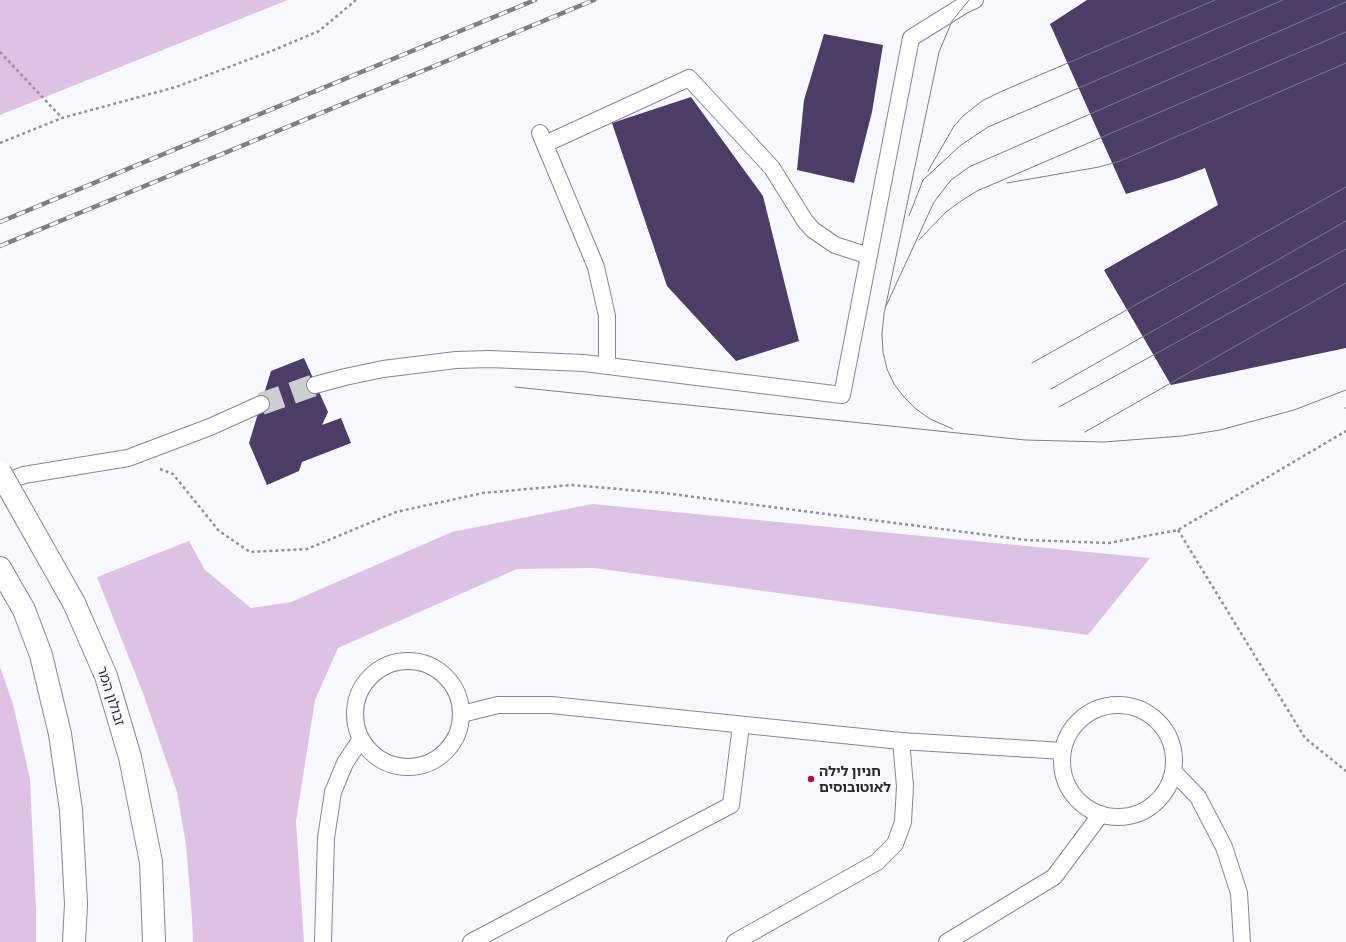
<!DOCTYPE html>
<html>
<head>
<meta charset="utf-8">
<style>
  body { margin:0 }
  canvas { display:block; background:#f8f9fe }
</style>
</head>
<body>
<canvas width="1346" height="942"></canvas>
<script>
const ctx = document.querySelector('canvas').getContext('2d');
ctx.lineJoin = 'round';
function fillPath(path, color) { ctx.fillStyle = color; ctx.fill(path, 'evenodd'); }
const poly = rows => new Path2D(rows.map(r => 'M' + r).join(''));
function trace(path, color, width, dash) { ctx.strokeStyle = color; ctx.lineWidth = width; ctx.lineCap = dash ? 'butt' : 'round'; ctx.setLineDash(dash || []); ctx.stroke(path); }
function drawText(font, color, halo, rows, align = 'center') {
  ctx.font = font + ' "Exo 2","Noto Sans Hebrew",sans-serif'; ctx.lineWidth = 4; ctx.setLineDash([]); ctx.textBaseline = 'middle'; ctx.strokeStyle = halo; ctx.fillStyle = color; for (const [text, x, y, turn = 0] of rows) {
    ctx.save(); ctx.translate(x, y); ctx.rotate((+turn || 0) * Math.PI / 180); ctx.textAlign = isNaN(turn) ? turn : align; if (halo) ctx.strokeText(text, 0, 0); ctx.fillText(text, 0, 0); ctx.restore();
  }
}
fillPath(poly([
  [0,0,288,0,0,115],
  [592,504,1150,558,1088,635,594,568,517,569,338,648,315,700,296,821,304,942,193,942,192,917,186,845,177,792,143,693,97,577,189,541,205,570,251,608,291,602,452,532],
  [0,667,13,704,30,779,36,910,36,942,0,942]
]), '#dec2e6');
fillPath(poly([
  [1087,0,1346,0,1346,348,1171,385,1104,270,1218,205,1205,168,1176,179,1126,194,1050,24],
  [824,34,883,45,872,112,854,183,797,170,804,100],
  [691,97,763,196,799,341,736,361,667,286,612,123],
  [304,358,328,412,322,425,341,418,351,443,302,462,299,471,267,485,249,443,271,371]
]), '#4c3d67');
trace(poly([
  [261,404,315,385]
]), '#cecfd5', 22, [22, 11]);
const service = poly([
  [540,133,596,267,607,316,607,365],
  [545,144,689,78,772,168,805,221,813,230,835,245,869,256],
  [315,385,345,377,383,369,456,360,490,359,584,363,842,395,911,38,964,5,975,0],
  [0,484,24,475,128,458,210,427,261,404],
  '355 714a53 53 0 1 1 106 0a53 53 0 1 1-106 0Z',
  '1062 761a56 56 0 1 1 112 0a56 56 0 1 1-112 0Z',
  [462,714,498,705,551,705,901,741,1063,751],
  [1173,771,1198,797,1224,847,1239,893,1242,942],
  [323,942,326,838,333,792,345,763,361,739],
  [471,942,731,805,741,725],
  [735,942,877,862,895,844,903,822,905,786,901,741],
  [947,942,1054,877,1101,814]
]);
const secondary = poly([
  [0,568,24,610,41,655,60,734,71,810,76,904,74,942],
  [74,603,106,676,130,757,151,862,154,942]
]);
trace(service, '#84879d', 18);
trace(secondary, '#84879d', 24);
trace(poly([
  [0,52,62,118],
  [0,143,62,118,176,87,274,50,319,31,356,0],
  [160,469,173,474,219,531,250,552,307,549,396,512,483,493,572,485,664,493,1026,540,1109,543,1178,530,1346,431],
  [1178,530,1305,738,1346,771]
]), '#919299', 2.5, [3, 3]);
trace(service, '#fff', 16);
trace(secondary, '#fff', 22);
trace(poly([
  [928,171,954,126,963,116,982,101,1000,92,1215,0],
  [1007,183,1099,167,1120,161,1346,63],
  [909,216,923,180,961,145,988,127,1283,0],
  [919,240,946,212,961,201,977,191,1346,32],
  [886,306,934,202,951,180,969,167,1346,2],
  [1032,363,1346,187],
  [515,387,1025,440,1104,442,1182,436,1220,430,1294,410,1346,390],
  [1051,389,1346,221],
  [1059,407,1346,249],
  [1345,408,1346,408],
  [953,429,930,419,916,409,904,397,894,384,887,369,883,352,882,334,884,314,939,52,952,21,969,0],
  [1085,432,1346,283]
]), '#7d7e86', 1);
const rail = poly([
  [0,222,535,0],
  [0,246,594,0]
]);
trace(rail, '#7d7e86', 4.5);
trace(rail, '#f8f9fe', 3, [9]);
const secondaryBridge = poly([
  [0,472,74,603]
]);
trace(secondaryBridge, '#84879d', 24, []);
trace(secondaryBridge, '#fff', 22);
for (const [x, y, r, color] of [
  [811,779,4,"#ae1a34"]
]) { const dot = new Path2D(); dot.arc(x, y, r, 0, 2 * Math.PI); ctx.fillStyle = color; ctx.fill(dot); trace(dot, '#f8f9fe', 1.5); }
drawText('14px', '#282932', '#f8f9fe', [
  ["זבולון המר",111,696,72]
]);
drawText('bold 14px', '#282932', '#f8f9fe', [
  ["חניון לילה",819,771],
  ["לאוטובוסים",819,787]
], 'left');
</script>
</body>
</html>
